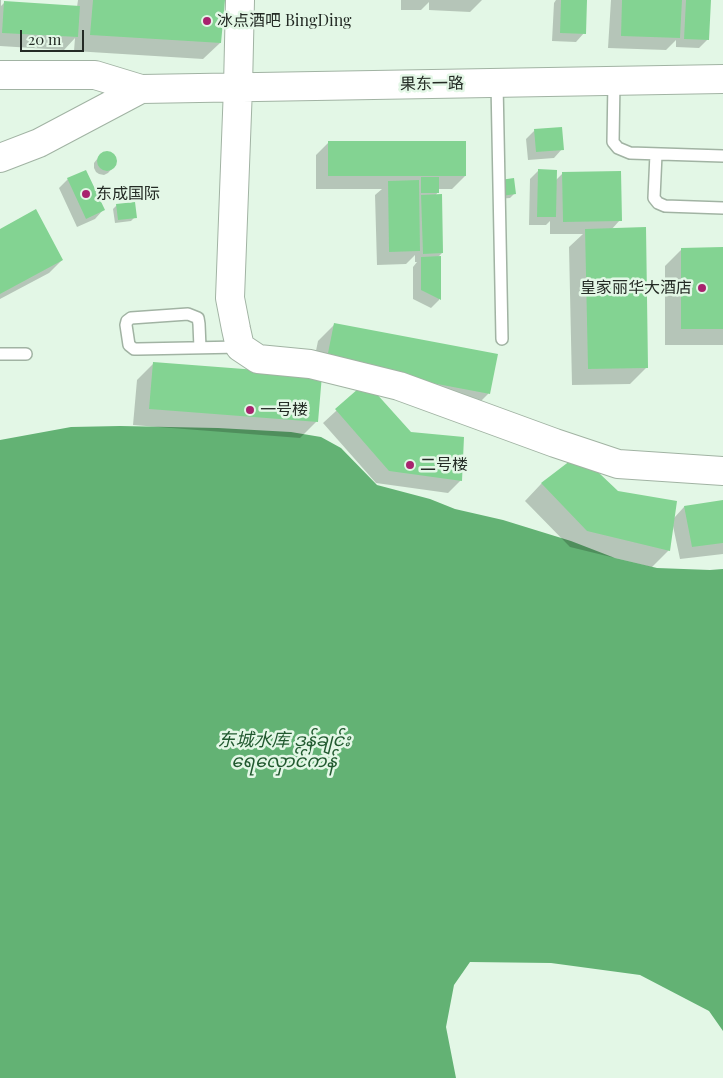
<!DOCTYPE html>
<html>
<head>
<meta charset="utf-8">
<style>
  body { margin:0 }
  #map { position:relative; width:723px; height:1078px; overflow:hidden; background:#e3f7e6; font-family:"Playfair Display",serif }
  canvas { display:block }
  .scale { position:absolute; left:20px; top:30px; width:64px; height:22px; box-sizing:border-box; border:2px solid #242b25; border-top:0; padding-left:6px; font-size:15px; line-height:18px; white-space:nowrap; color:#242b25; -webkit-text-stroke:4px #e3f7e6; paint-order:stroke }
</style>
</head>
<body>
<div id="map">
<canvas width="723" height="1078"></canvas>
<div class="scale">20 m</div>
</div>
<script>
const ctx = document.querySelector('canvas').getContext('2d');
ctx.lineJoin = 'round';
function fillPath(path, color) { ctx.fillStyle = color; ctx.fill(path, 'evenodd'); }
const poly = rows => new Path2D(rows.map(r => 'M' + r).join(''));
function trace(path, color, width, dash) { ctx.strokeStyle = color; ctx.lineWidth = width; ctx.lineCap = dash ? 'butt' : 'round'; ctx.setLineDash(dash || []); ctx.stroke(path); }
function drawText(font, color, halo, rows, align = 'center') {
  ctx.font = font + ' "Playfair Display","Noto Sans SC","Noto Sans Myanmar",serif'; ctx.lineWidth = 5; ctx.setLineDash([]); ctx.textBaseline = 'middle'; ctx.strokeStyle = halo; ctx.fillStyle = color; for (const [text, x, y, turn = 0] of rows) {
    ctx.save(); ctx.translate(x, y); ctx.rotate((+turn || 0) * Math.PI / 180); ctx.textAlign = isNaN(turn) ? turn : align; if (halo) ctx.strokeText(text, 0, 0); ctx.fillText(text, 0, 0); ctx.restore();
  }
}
fillPath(poly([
  [120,426,218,428,291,432,321,437,341,448,377,485,430,499,455,509,503,520,571,541,615,558,657,568,710,570,723,569,723,1031,709,1011,640,975,551,963,470,962,454,985,446,1027,456,1078,0,1078,0,440,71,427]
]), '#63b274');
fillPath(poly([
  [0,0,1,0,1,6,4,3,77,7,78,0,223,0,220,43,203,59,74,51,75,38,64,50,0,46],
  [401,0,482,0,470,12,429,10,429,2,421,10,401,10],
  [556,0,586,0,584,33,576,42,552,41,554,3],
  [611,0,710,0,708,39,699,48,676,47,676,40,666,50,608,48],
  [535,130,562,149,554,158,528,160,526,139],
  [329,142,465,176,452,189,438,189,438,192,435,196,442,253,437,258,439,258,439,300,431,308,413,299,413,267,417,262,415,262,415,255,406,264,377,265,375,195,382,189,316,189,316,155],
  [106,152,110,153,114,155,116,159,116,164,108,173,104,175,99,174,96,172,94,168,94,163,101,154],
  [538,171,556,180,563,173,620,220,611,230,647,367,630,384,572,385,569,247,583,234,550,234,550,221,546,225,529,225,530,179],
  [68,179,103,210,95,219,77,227,59,188],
  [496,185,514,194,510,198,498,199],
  [117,205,135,217,131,221,115,223,113,209],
  [0,230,62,260,49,273,0,299],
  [682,249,723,249,723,345,665,345,665,266],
  [335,324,496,355,488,394,472,410,373,391,410,433,461,480,448,493,376,483,323,423,360,389,320,381,317,421,300,438,133,425,137,380,154,363,311,375,318,341],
  [579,456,617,492,674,518,684,507,723,501,723,554,680,559,673,526,669,550,652,567,570,547,525,501,541,484]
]), '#0003');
fillPath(poly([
  [93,0,225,0,221,43,90,35],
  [561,0,587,0,586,34,560,33],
  [622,0,682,0,680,38,621,36],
  [686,0,711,0,709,40,684,39],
  [4,1,80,6,78,37,2,33],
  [562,127,564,150,536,152,534,129],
  [328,141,466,141,466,176,328,176],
  '97 161a10 10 0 1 1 20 0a10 10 0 1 1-20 0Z',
  [538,169,557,170,556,217,537,217],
  [86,170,105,210,86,219,67,178],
  [621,171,622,221,563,222,562,172],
  [421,177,439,177,439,193,421,193],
  [514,178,516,194,501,196,500,180],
  [419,180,420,251,389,252,388,181],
  [442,194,443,253,423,254,421,195],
  [135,202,137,218,118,220,116,204],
  [36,209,63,260,0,294,0,229],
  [646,227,648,368,588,369,585,229],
  [723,247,723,329,681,329,681,248],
  [441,256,441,300,421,290,421,257],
  [334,323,498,354,490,394,326,363],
  [153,362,322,375,318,422,149,409],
  [366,382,411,432,464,437,462,481,389,471,335,409],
  [579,454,618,491,677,501,670,551,587,531,541,483],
  [723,500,723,543,692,547,684,506]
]), '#83d392');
const lane = poly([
  [614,81,613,142,618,148,630,153,723,156],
  [497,83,502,339],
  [656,154,654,198,658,203,665,206,723,208],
  [200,348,199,324,198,318,188,314,131,318,127,321,126,325,129,345,134,349,138,349,240,347],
  [0,354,26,354]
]);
const secondary = poly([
  [240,0,238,87,230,298,236,329,240,347,258,359,310,364,399,386,555,443,618,464,723,471],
  [0,75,95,75,141,89,723,79],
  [0,158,39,143,141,89]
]);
trace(lane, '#a1b3a3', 14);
trace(secondary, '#a1b3a3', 30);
trace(lane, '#fff', 11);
trace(secondary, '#fff', 28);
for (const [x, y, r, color] of [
  [207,21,5,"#a8236e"],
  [86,194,5,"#a8236e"],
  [702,288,5,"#a8236e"],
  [250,410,5,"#a8236e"],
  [410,465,5,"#a8236e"]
]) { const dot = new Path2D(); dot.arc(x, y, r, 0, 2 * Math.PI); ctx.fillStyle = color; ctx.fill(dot); trace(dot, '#e3f7e6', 2); }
drawText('16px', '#242b25', '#e3f7e6', [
  ["冰点酒吧 BingDing",217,21],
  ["东成国际",96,194],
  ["皇家丽华大酒店",692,288,"right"],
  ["一号楼",260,410],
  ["二号楼",420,465]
], 'left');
drawText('16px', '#242b25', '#e3f7e6', [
  ["果东一路",432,84,-1]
]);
drawText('italic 18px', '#21592f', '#e3f7e6', [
  ["东城水库 ဒွန်ချင်း",284,740],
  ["ရေလှောင်ကန်",284,761]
]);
</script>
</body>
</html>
